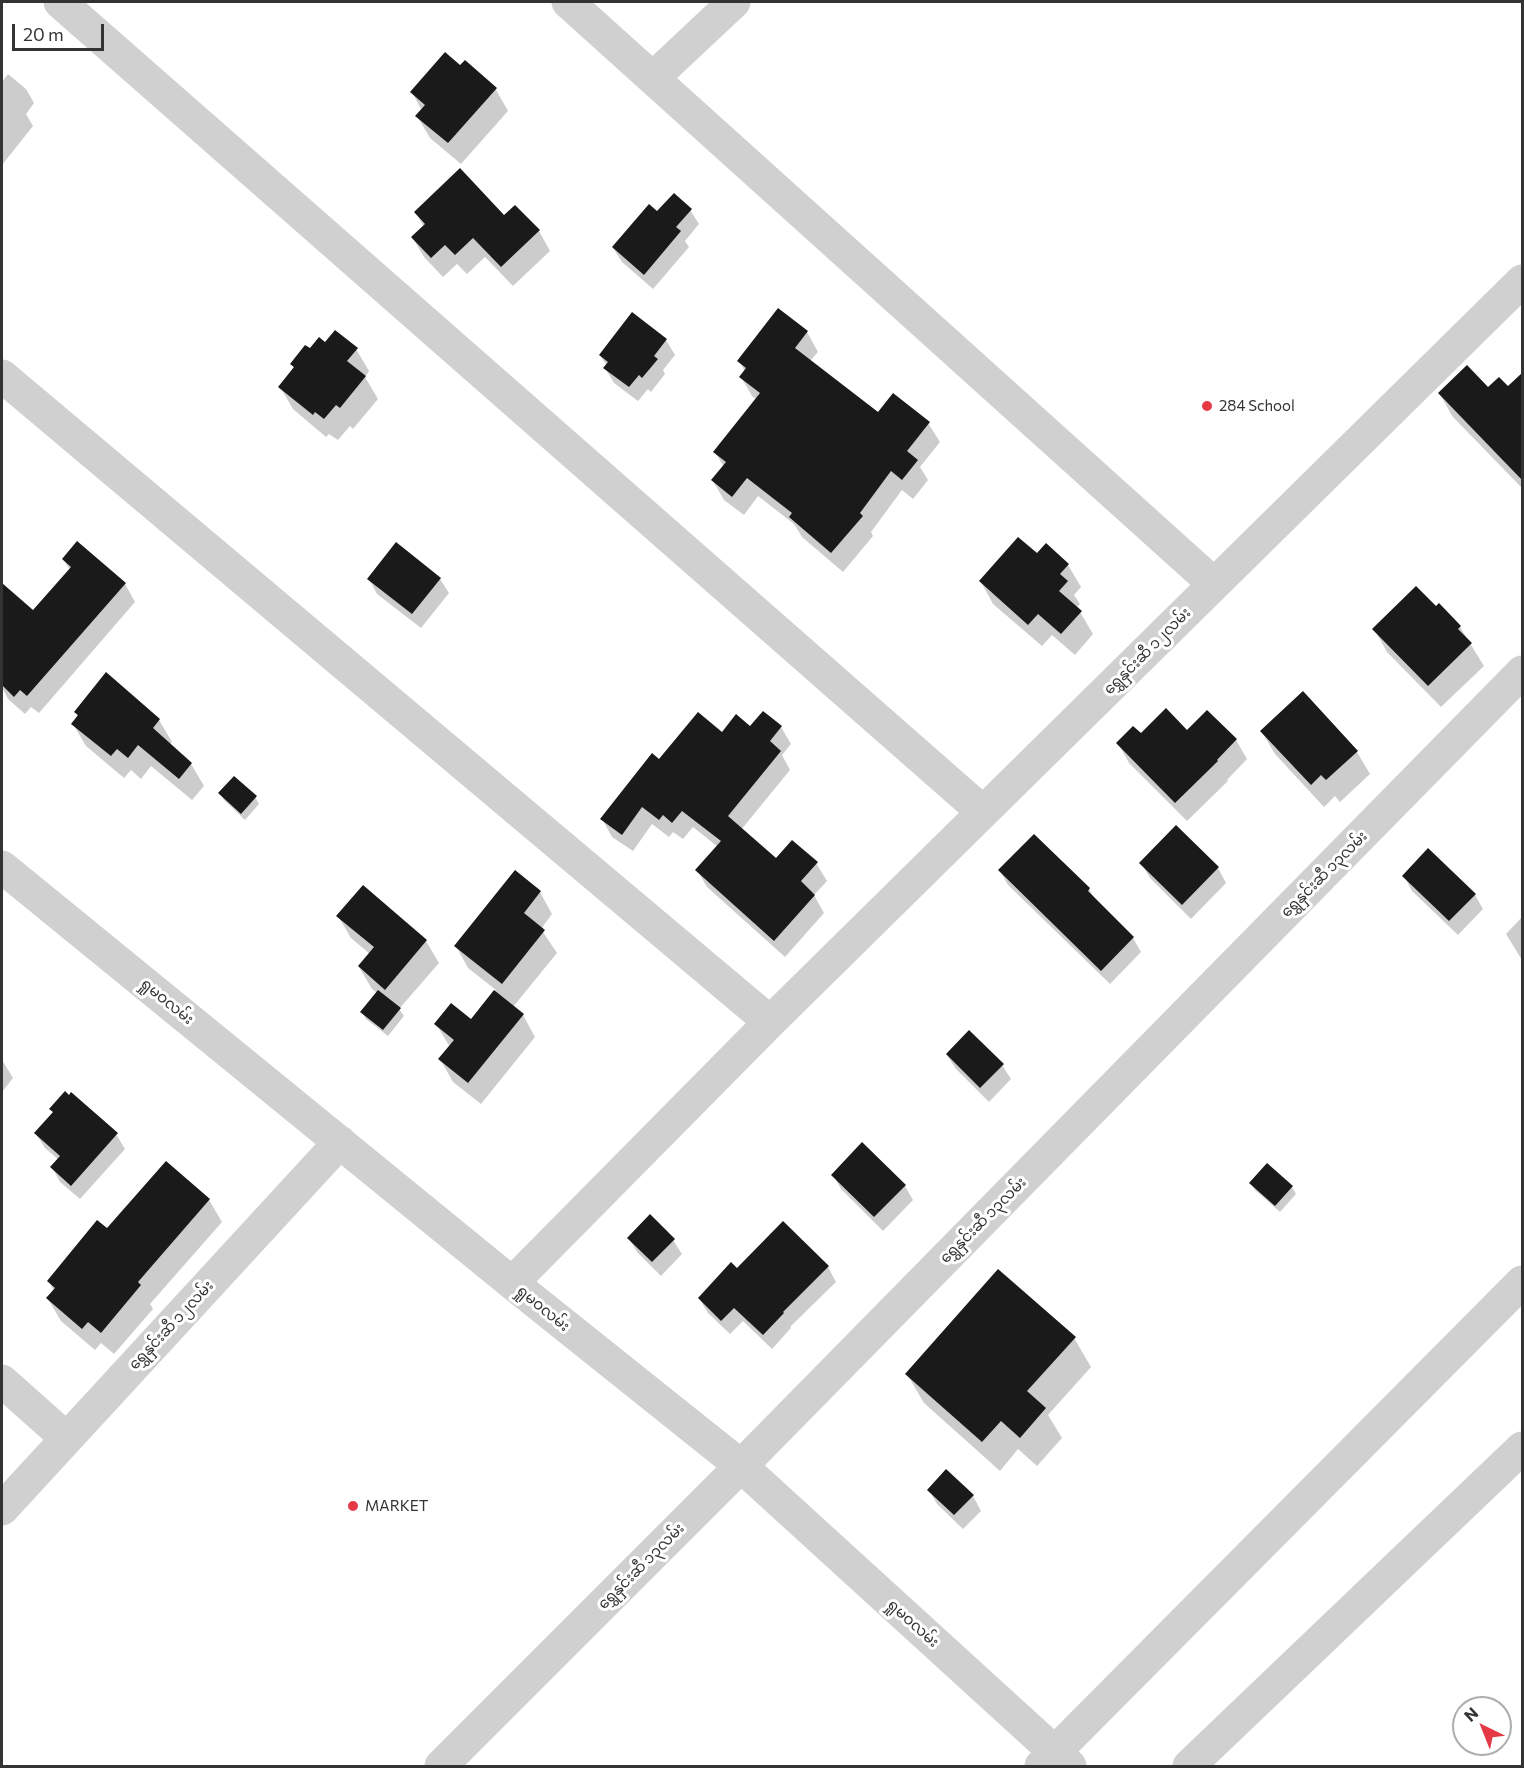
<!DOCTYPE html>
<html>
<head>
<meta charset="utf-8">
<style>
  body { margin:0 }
  #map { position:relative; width:1524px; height:1768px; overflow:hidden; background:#fff; font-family:Commissioner,sans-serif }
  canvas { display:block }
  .frame { position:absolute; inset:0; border:3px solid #333; pointer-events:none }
  .north { position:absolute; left:1452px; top:1696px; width:60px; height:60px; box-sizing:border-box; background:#fff; border:2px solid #adadad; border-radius:50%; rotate:317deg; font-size:16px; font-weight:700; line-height:24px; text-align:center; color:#333 }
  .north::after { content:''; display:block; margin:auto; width:21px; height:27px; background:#e63946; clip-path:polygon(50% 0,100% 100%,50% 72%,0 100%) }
  .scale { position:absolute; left:12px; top:24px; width:92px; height:27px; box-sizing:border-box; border:3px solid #333; border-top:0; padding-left:8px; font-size:18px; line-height:21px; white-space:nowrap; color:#333; -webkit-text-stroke:4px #fff; paint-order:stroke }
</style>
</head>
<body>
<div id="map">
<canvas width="1524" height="1768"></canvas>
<div class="frame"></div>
<div class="north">N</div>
<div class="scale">20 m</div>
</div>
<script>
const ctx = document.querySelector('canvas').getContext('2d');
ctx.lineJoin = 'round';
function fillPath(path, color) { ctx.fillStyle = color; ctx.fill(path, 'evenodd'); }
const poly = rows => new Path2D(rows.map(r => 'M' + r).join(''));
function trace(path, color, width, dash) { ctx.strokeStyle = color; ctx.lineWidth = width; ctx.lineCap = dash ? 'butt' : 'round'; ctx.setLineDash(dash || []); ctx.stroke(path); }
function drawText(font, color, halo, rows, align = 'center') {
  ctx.font = font + ' Commissioner,"Noto Sans Myanmar",sans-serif'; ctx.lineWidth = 6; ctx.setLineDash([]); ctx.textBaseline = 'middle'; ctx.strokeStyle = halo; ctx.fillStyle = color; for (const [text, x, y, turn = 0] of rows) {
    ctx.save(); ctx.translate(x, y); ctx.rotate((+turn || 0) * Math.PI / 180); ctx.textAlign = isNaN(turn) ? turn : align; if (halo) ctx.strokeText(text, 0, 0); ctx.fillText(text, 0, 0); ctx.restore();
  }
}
fillPath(poly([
  [460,68,495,88,508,111,461,164,430,138,417,116,422,111,412,92],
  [8,74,26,89,34,103,26,114,33,126,2,165,2,82],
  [515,207,539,231,550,251,513,286,485,257,467,274,457,264,443,277,424,257,412,237,424,227,416,213,504,217],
  [690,210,699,224,685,241,689,247,653,289,622,262,613,248,658,214],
  [633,314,666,340,675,355,663,370,665,374,651,392,648,389,638,401,614,383,605,368,607,366,600,355],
  [807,332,818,352,810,361,878,414,928,423,940,442,920,467,928,480,913,499,902,490,871,532,873,536,843,572,802,537,794,524,758,496,744,515,724,500,713,481,724,467,715,452,757,400,752,396,741,377,745,371,739,361],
  [356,349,369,371,365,377,378,399,353,429,350,426,338,440,329,434,326,437,293,409,280,387,294,369,292,364,310,350],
  [1515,382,1522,390,1522,488,1452,416,1440,394,1508,388],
  [1046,545,1068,565,1081,587,1074,595,1080,604,1076,608,1080,612,1093,634,1075,655,1052,635,1042,646,993,604,981,582,1037,555],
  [63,559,125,584,135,602,39,713,31,707,25,714,8,699,2,687,2,601,10,592,33,612,70,570],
  [369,579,440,579,449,593,421,628,377,594],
  [1436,608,1460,627,1484,666,1441,707,1387,652,1374,629],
  [75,712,159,720,172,742,169,745,191,764,204,786,192,800,151,766,141,779,131,770,124,778,86,746,73,724,78,717],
  [781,727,791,744,782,755,790,770,741,830,776,861,816,863,827,881,814,895,824,913,785,957,707,887,697,870,718,847,693,827,683,839,673,832,669,837,652,824,633,851,612,837,602,819,660,761,722,734,751,728],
  [1187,732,1236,740,1247,759,1227,780,1228,781,1187,821,1129,763,1118,743,1141,735],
  [1262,732,1357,752,1370,774,1340,802,1335,796,1324,807,1275,754],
  [220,793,255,797,259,804,245,820,224,800],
  [1141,863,1218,868,1226,883,1191,919,1150,878],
  [1000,871,1089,889,1096,901,1133,938,1141,952,1110,984,1008,885],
  [1404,876,1475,895,1483,909,1458,935,1412,891],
  [363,887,426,941,439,963,399,1009,404,1016,388,1036,366,1019,362,1012,377,993,372,989,359,967,370,954,351,938,338,916],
  [540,892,552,914,541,929,557,953,513,1007,523,1015,535,1037,481,1104,453,1082,440,1059,450,1047,436,1024,471,1022,496,990,468,968,456,946],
  [1522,917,1522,960,1506,934],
  [947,1055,1002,1065,1011,1079,989,1102,956,1069],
  [2,1060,13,1078,2,1092],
  [51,1109,116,1134,125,1149,80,1199,60,1182,52,1167,59,1160,45,1148,36,1134,54,1114],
  [833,1175,905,1186,913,1200,883,1231,841,1189],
  [1251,1183,1292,1187,1296,1194,1280,1212,1255,1190],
  [209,1200,222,1222,150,1304,153,1309,114,1354,101,1343,95,1350,61,1321,48,1299,54,1291,49,1282,107,1230],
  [629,1238,673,1240,682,1254,661,1276,637,1252],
  [828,1267,836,1282,790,1327,791,1328,772,1349,743,1321,730,1334,708,1313,699,1298,737,1270],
  [1074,1338,1091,1367,1048,1415,1062,1438,1037,1466,1018,1449,1000,1471,924,1403,907,1374],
  [929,1490,973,1496,981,1511,963,1529,937,1504]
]), '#0003');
fillPath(poly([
  [445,52,460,65,465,60,497,88,448,143,415,116,425,105,410,92],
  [460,168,504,215,515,205,540,230,501,267,473,238,455,255,445,245,431,258,411,237,425,224,414,212],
  [674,193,692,209,676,227,681,231,644,275,612,247,649,204,657,211],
  [778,308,808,331,795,348,878,412,893,393,930,422,907,451,918,460,902,480,891,471,860,513,863,516,831,553,789,517,792,513,747,478,732,497,711,480,726,462,713,452,760,393,739,377,746,368,737,361],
  [632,312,667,339,654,356,658,359,642,378,639,375,629,387,603,368,608,362,599,355],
  [335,330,358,348,347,361,366,376,340,408,336,405,324,419,315,412,313,415,278,387,294,367,290,364,305,345,310,348,319,337,325,342],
  [1467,365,1488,387,1499,377,1508,386,1522,373,1522,480,1438,393],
  [1018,537,1037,553,1046,543,1069,564,1060,574,1068,581,1059,591,1082,611,1061,634,1038,614,1028,625,979,581],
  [77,541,126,583,27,696,20,690,14,697,2,685,2,583,33,610,71,567,62,559],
  [396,542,441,578,412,614,367,579],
  [1416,586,1436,606,1439,603,1461,626,1458,629,1472,643,1428,686,1372,629],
  [106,672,160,719,153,728,192,763,179,779,138,745,128,758,117,749,111,756,71,724,78,715,74,712],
  [1303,691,1358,751,1326,780,1321,775,1311,785,1260,731],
  [1166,708,1187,730,1207,710,1237,739,1217,760,1218,761,1175,803,1116,743,1133,726,1141,733],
  [763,711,782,726,770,741,781,751,728,816,776,858,792,840,818,862,801,881,815,895,774,941,695,870,721,841,682,811,672,823,663,815,659,820,642,807,622,835,600,819,652,753,659,759,698,712,722,732,736,714,750,726],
  [234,776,257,796,241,814,218,793],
  [1176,825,1219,867,1182,905,1139,863],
  [1034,834,1090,888,1088,891,1134,937,1101,971,998,870],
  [1428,848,1476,894,1449,921,1402,876],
  [515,870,541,891,524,913,545,930,502,984,454,946],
  [363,885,427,940,385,990,358,966,374,947,336,916],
  [378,990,401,1008,383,1030,360,1012],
  [494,990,524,1014,468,1083,438,1059,454,1040,434,1024,451,1003,471,1019],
  [969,1030,1004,1064,980,1088,946,1054],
  [65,1091,69,1095,71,1092,118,1133,71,1186,50,1167,60,1156,34,1133,53,1112,49,1109],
  [862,1142,906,1185,874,1217,831,1175],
  [166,1161,210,1199,138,1282,141,1285,101,1333,88,1322,82,1329,46,1298,55,1288,47,1281,97,1220,107,1228],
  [1267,1163,1293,1186,1275,1206,1249,1183],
  [650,1214,675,1239,652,1262,627,1238],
  [783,1221,829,1266,783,1312,784,1313,763,1335,734,1308,721,1321,698,1298,731,1262,737,1268],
  [998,1269,1076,1337,1027,1391,1046,1408,1020,1438,1001,1421,982,1442,905,1374],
  [946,1469,974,1495,954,1515,927,1490]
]), '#1a1a1a');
trace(poly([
  [60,2,983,812],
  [568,2,1214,584],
  [653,78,734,2],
  [2,376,770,1022],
  [2,867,512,1283,741,1466,1070,1766],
  [512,1283,770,1022,1522,281],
  [2,1381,66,1438],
  [2,1509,340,1142],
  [441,1766,741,1466,1522,672],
  [1041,1766,1522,1282],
  [1189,1766,1522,1448]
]), '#d0d0d0', 33);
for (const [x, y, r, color] of [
  [1207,406,6,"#e63946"],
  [353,1506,6,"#e63946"]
]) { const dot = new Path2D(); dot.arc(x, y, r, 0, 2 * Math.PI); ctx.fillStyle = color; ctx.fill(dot); trace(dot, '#fff', 2); }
drawText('15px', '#333', '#fff', [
  ["284 School",1219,406],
  ["MARKET",365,1506]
], 'left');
drawText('15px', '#333', '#fff', [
  ["ရွှေနှင်းဆီ ၁၂လမ်း",1147,651,-45],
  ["ရွှေနှင်းဆီ ၁၃လမ်း",1324,874,-45],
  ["ရှုမဝလမ်း",167,1001,39],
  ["ရွှေနှင်းဆီ ၁၃လမ်း",983,1220,-45],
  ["ရှုမဝလမ်း",543,1308,39],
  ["ရွှေနှင်းဆီ ၁၂လမ်း",171,1325,-47],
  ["ရွှေနှင်းဆီ ၁၃လမ်း",641,1566,-45],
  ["ရှုမဝလမ်း",913,1623,42]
]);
</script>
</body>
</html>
